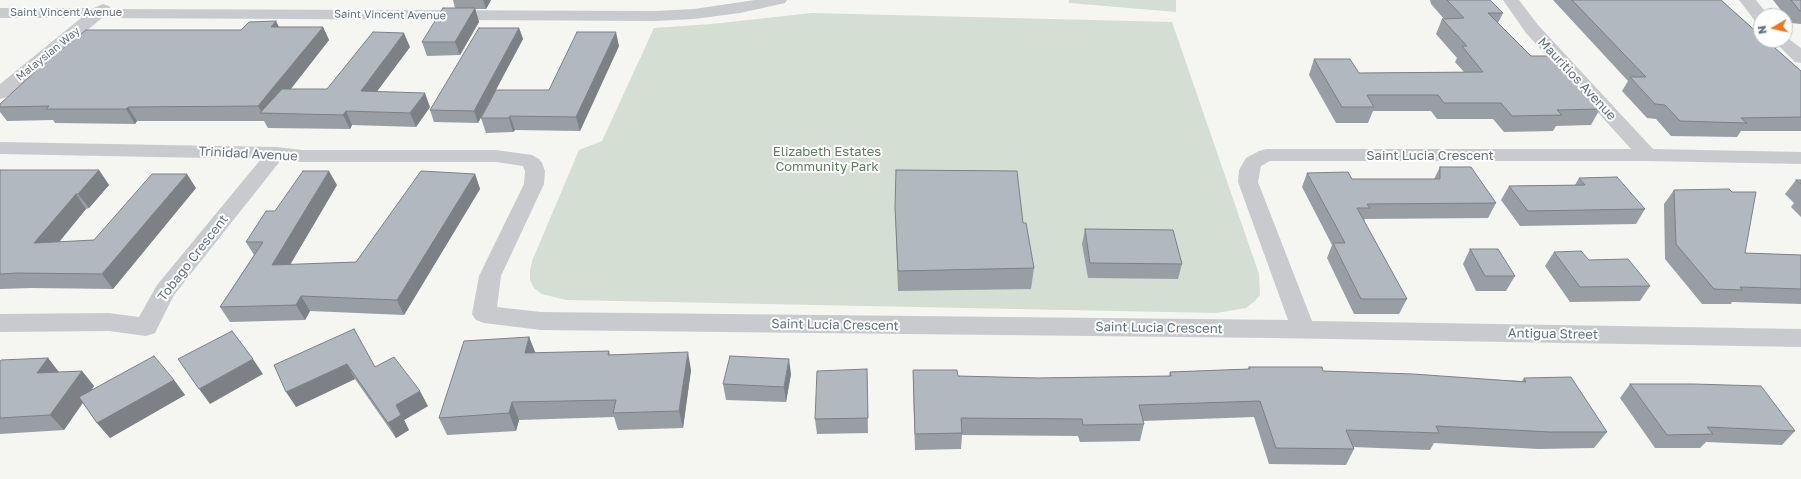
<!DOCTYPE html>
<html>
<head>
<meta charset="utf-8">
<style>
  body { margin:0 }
  #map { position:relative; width:1801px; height:479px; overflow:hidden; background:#f5f6f2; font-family:"Golos Text",sans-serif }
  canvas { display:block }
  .north { position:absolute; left:1753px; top:8px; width:40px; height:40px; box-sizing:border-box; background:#fff; border:1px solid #c0c5cf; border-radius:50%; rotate:261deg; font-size:11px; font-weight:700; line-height:16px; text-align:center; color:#626f86 }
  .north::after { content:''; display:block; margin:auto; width:14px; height:18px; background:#f17717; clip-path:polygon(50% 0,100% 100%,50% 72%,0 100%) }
</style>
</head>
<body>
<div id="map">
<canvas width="1801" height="479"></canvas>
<div class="north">N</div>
</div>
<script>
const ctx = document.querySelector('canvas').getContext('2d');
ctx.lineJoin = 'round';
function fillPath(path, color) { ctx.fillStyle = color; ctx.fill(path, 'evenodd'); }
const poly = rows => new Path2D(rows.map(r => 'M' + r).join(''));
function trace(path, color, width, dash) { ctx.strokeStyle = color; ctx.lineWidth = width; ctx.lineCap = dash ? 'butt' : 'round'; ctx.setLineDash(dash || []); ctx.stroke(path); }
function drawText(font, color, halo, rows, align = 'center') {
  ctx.font = font + ' "Golos Text",sans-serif'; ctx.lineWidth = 4; ctx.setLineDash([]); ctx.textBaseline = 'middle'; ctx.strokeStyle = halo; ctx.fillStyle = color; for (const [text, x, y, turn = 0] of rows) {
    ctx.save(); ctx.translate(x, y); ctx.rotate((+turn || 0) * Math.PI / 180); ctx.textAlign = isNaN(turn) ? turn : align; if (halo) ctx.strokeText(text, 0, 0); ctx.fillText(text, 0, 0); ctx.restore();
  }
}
fillPath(poly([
  [1069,0,1176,0,1176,12,1069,3],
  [812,13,1172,22,1259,274,1260,295,1254,302,1246,308,1216,313,566,300,542,294,534,288,530,280,530,271,532,261,579,150,602,141,654,28,711,24]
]), '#d5ded3');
fillPath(poly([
  [755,0,787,0,785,3,740,13,694,19,655,21,102,18,7,97,0,99,0,84,81,18,0,18,0,8,94,8,103,4,109,6,111,9,655,11,694,9,755,0],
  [1503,0,1519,0,1538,25,1653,149,1801,152,1801,164,1647,161,1270,161,1261,166,1258,182,1312,321,1801,329,1801,347,1273,338,541,330,484,323,476,320,472,314,479,276,524,184,525,171,523,166,496,162,302,162,281,160,174,295,155,333,146,336,109,331,0,332,0,314,109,313,139,317,157,285,261,159,0,154,0,142,276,147,302,150,496,150,532,155,539,159,542,163,545,171,544,184,501,276,497,307,541,312,1288,320,1238,182,1239,170,1246,158,1259,151,1266,149,1631,149,1526,33,1503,0],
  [1739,0,1756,0,1769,16,1761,16,1761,22,1755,21,1739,0],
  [1785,36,1801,48,1801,63,1795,62,1773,40,1785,40,1785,36]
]), '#c8cace');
fillPath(poly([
  [453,0,491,0,486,9,475,9,479,22,460,55,427,56,422,42,455,8],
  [1430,0,1490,0,1503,13,1498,23,1531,56,1600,109,1591,125,1556,126,1553,131,1504,132,1493,119,1437,119,1431,111,1373,111,1368,123,1336,123,1309,75,1314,59,1359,73,1464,72,1455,62,1457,58,1436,34,1442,19,1444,19,1431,4],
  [1553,0,1721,0,1801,71,1801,131,1741,131,1737,137,1671,136,1656,119,1647,118,1622,91,1628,81],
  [1773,0,1801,0,1801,24,1791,23],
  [279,27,323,27,329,40,291,89,327,89,410,47,377,91,430,107,416,127,352,125,350,129,268,128,264,121,137,121,135,124,55,123,53,120,7,121,0,112,0,104,241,30],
  [519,28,523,39,496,90,549,90,619,46,580,131,515,130,513,132,486,133,481,118,493,95,478,123,434,122,430,110],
  [1440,167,1496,203,1488,218,1365,219,1364,221,1407,299,1399,314,1354,314,1327,258,1332,245,1302,187,1307,173,1352,179,1434,179],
  [0,170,99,170,109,185,89,208,86,209,59,242,94,240,196,188,113,289,31,288,0,289],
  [475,174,480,189,404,315,310,311,305,320,230,322,220,307,254,255,246,242,275,211,337,185,290,265,356,262],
  [1579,178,1645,209,1636,224,1520,226,1501,200,1509,186,1575,185],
  [1796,180,1801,180,1801,217,1791,207,1794,203,1785,194],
  [1674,190,1745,253,1801,255,1801,304,1732,302,1731,304,1702,304,1665,259,1664,204],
  [895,207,1023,223,1034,268,1031,289,898,291],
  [1085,229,1182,264,1178,279,1088,278,1082,244],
  [1470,249,1515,276,1506,291,1476,291,1463,264],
  [1554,252,1589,260,1650,286,1640,301,1570,302,1545,266],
  [354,329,375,367,428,406,404,420,409,430,396,438,355,379,296,407],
  [529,337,535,353,609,351,610,355,691,370,683,428,618,430,614,417,519,420,516,431,447,435,439,418],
  [48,358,59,372,82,371,94,386,92,389,174,380,185,395,110,438,97,423,83,403,64,430,0,434,0,362],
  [1249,367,1522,381,1524,378,1607,432,1594,448,1538,449,1434,443,1430,450,1353,447,1354,449,1346,465,1269,464,1254,417,1143,421,1144,424,1140,441,1080,442,1078,436,962,435,961,449,915,450,913,387,913,370,958,376,1038,378,1169,376,1170,372,1248,369],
  [867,369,868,433,817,434,815,419],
  [791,374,786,402,726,400,723,384],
  [1630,384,1795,431,1782,445,1706,442,1700,448,1655,448,1620,398]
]), '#999ea4');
fillPath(poly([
  [483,0,491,0,486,9],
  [475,8,479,22,460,55,455,42],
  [276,21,283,35,271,27],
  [323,27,329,40,271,114,262,113,258,106],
  [519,28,523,39,478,123,474,111],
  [616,32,619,46,580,131,576,117],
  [404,33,410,47,367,105,361,91],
  [425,93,430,107,416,127,410,113],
  [128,107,137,121,135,124,126,109],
  [346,111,352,125,350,129,343,115],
  [510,116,515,130,513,132,509,118],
  [99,170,109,185,89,208,78,194],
  [329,171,337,185,281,280,272,265],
  [187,174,196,188,113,289,102,274],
  [475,174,480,189,404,315,397,300],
  [76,194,86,209,46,258,34,243],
  [301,296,310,311,305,320,296,305],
  [529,337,536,354,525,353],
  [688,352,691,370,683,428,679,411],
  [48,358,60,374,37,373],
  [253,359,263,374,210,404,199,389],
  [789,359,791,374,786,402,784,387],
  [347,364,355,379,296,407,286,392],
  [82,371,94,386,64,430,50,415],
  [174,380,185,395,110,438,97,423],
  [420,391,428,406,404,420,409,430,396,438,388,423,396,405],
  [512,402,519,420,516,431,509,413]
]), '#7d8186');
const building = poly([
  [1447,0,1490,0,1503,13,1488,13,1531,56,1549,56,1600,109,1557,110,1562,115,1512,116,1501,103,1444,103,1438,95,1367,95,1374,107,1342,107,1314,59,1350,59,1359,73,1483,72,1462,46,1467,46,1442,19,1464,18,1447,0],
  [1572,0,1721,0,1761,36,1761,40,1766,40,1801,71,1801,117,1741,118,1747,123,1680,121,1665,105,1655,104,1630,77,1646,77,1572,0],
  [1791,0,1801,0,1801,11,1800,11,1791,0],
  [443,8,475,8,455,42,422,42,443,8],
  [276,21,271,27,323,27,258,106,128,107,126,109,46,109,49,106,0,107,0,104,40,67,86,30,241,30,249,22,276,21],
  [479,28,519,28,474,111,430,110,479,28],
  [373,32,404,33,361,91,425,93,410,113,346,111,343,115,260,113,282,89,327,89,373,32],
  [577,32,616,32,576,117,510,116,509,118,481,118,496,90,549,90,577,32],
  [1440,167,1471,167,1496,203,1367,204,1370,208,1357,208,1407,299,1361,299,1333,243,1345,243,1307,173,1348,172,1352,179,1440,179,1440,167],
  [0,170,99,170,78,194,76,194,34,243,94,240,152,174,187,174,102,274,18,273,0,274,0,170],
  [896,170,1017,171,1023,223,1026,223,1034,268,898,271,895,207,896,170],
  [303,171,329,171,272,265,356,262,421,171,475,174,397,300,301,296,296,305,220,307,263,242,246,242,266,211,275,211,303,171],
  [1617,177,1645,209,1528,211,1509,186,1585,185,1579,178,1617,177],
  [1796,180,1801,180,1801,184,1796,180],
  [1729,189,1732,192,1756,192,1745,253,1801,255,1801,289,1740,287,1742,290,1714,289,1676,244,1674,190,1729,189],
  [1085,229,1173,230,1182,264,1090,263,1085,229],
  [1470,249,1498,249,1515,276,1485,276,1470,249],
  [1581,251,1589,260,1628,259,1650,286,1580,287,1554,252,1581,251],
  [354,329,375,367,394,357,420,391,396,405,401,415,388,423,347,364,286,392,274,365,354,329],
  [232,331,253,359,199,389,178,359,232,331],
  [529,337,525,353,609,351,608,355,688,352,679,411,613,413,616,400,512,402,509,413,439,418,464,341,529,337],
  [154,356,174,380,97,423,79,397,154,356],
  [730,356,789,359,784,387,723,384,730,356],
  [48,358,37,373,82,371,50,415,0,418,0,362,1,360,48,358],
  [1249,367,1322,367,1323,371,1413,374,1526,382,1524,378,1571,377,1607,432,1550,432,1436,426,1439,433,1346,430,1354,449,1276,448,1260,401,1139,405,1144,424,1083,425,1082,419,961,418,962,433,915,434,913,370,957,370,958,376,1038,378,1171,376,1170,372,1250,369,1249,367],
  [867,369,868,418,815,419,817,371,867,369],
  [1630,384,1693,384,1761,386,1795,431,1707,427,1713,434,1667,435,1630,384]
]);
fillPath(building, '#b2b8bf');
trace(building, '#7d8186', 1);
drawText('11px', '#626f86', '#fff', [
  ["Saint Vincent Avenue",66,13],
  ["Saint Vincent Avenue",390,15,1],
  ["Malaysian Way",48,54,-39]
]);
drawText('13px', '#626f86', '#fff', [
  ["Mauritios Avenue",1577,79,47],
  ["Trinidad Avenue",248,154,3],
  ["Saint Lucia Crescent",1430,156],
  ["Tobago Crescent",193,258,-52],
  ["Saint Lucia Crescent",835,325,1],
  ["Saint Lucia Crescent",1159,328,1],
  ["Antigua Street",1553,334,1]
]);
drawText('13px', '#627c62', '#fff', [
  ["Elizabeth Estates",827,152],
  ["Community Park",827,167]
]);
</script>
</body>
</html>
